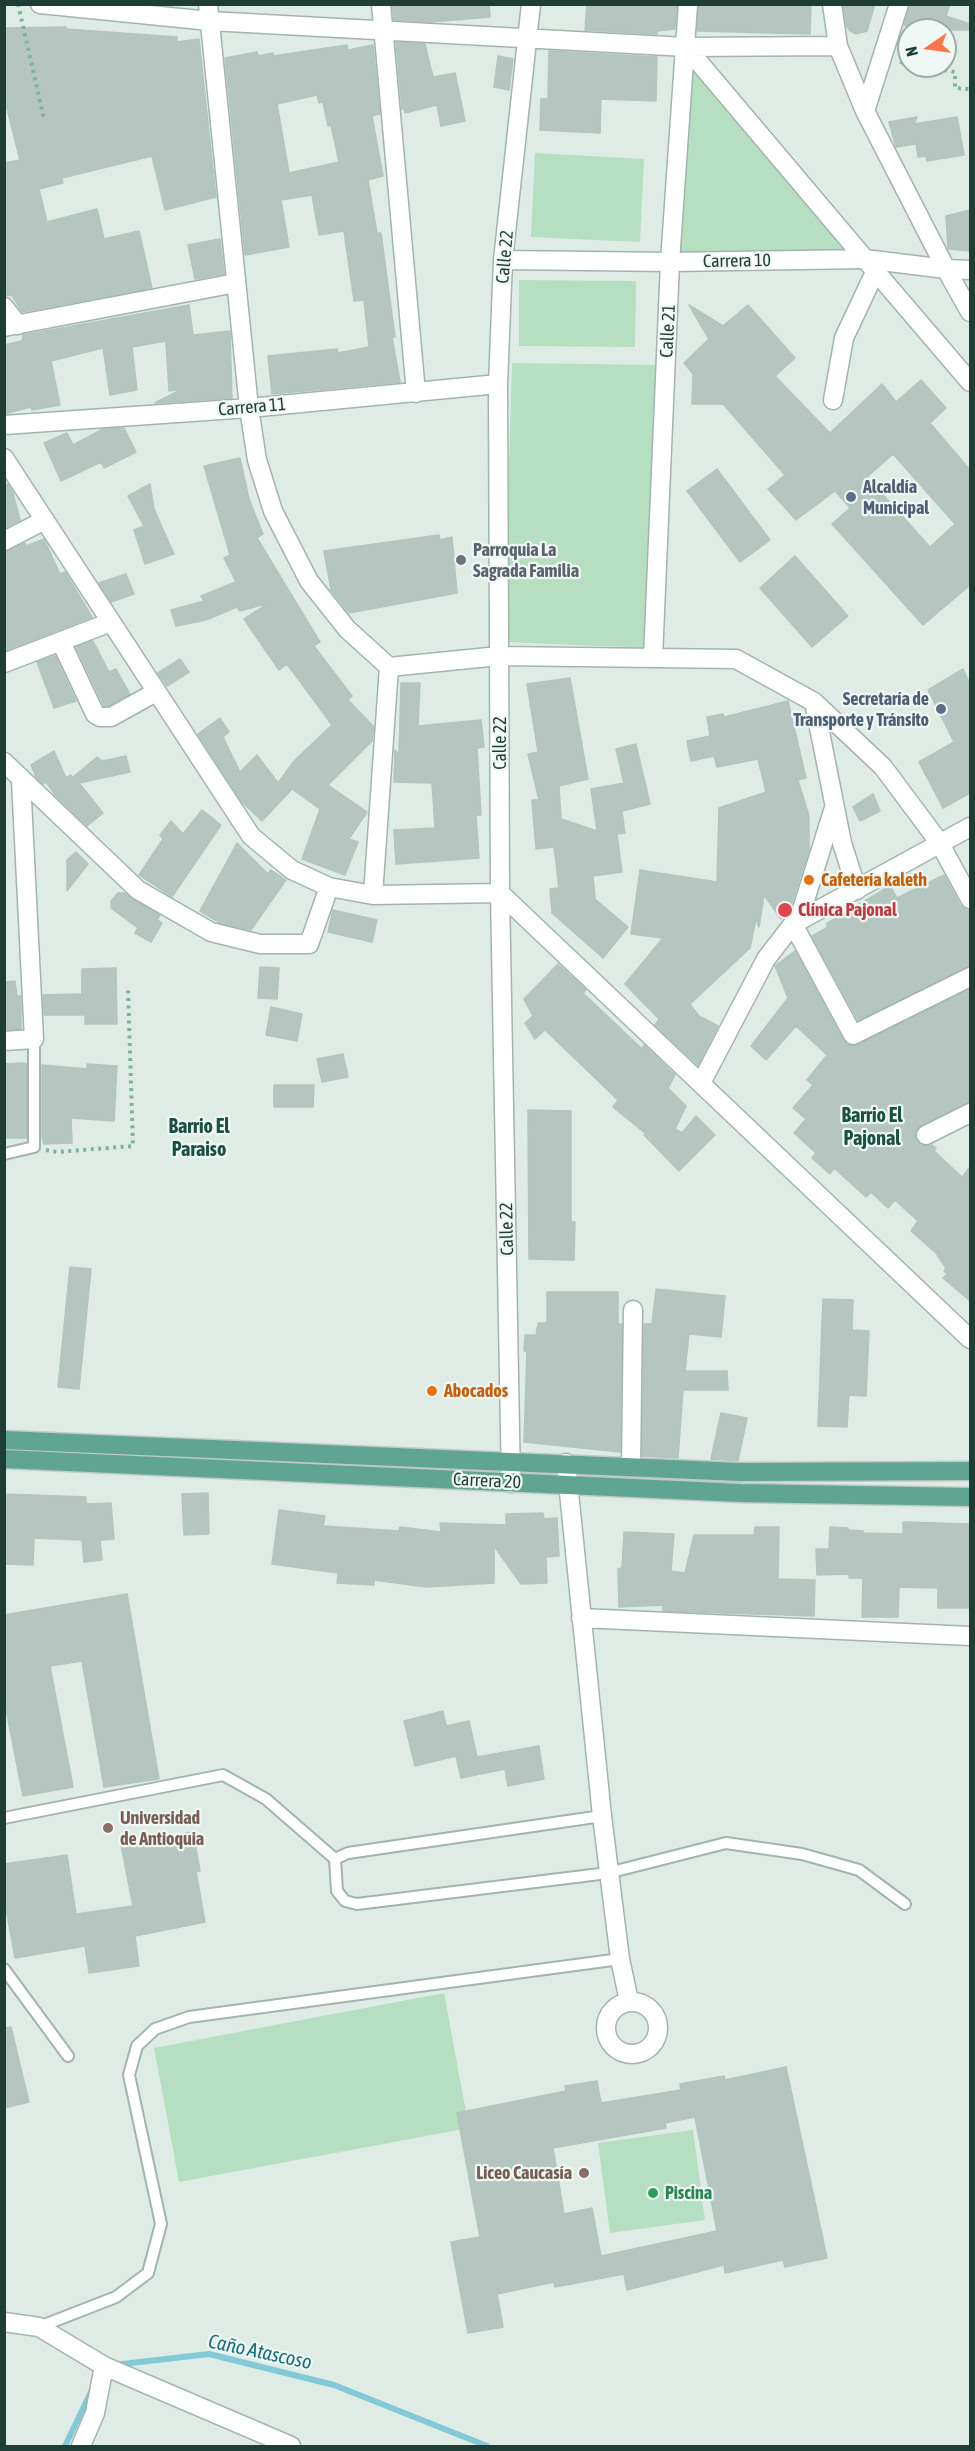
<!DOCTYPE html>
<html>
<head>
<meta charset="utf-8">
<style>
  body { margin:0 }
  #map { position:relative; width:975px; height:2451px; overflow:hidden; background:#dfece6; font-family:"Asap Condensed",sans-serif }
  canvas { display:block }
  .frame { position:absolute; inset:0; border:6px solid #1f3d34; pointer-events:none }
  .north { position:absolute; left:897px; top:18px; width:60px; height:60px; box-sizing:border-box; background:#eff8f4; border:2px solid #9cada7; border-radius:50%; rotate:257deg; font-size:16px; font-weight:700; line-height:24px; text-align:center; color:#1f3d34 }
  .north::after { content:''; display:block; margin:auto; width:21px; height:27px; background:#fd754b; clip-path:polygon(50% 0,100% 100%,50% 72%,0 100%) }
</style>
</head>
<body>
<div id="map">
<canvas width="975" height="2451"></canvas>
<div class="frame"></div>
<div class="north">N</div>
</div>
<script>
const ctx = document.querySelector('canvas').getContext('2d');
ctx.lineJoin = 'round';
function fillPath(path, color) { ctx.fillStyle = color; ctx.fill(path, 'evenodd'); }
const poly = rows => new Path2D(rows.map(r => 'M' + r).join(''));
function trace(path, color, width, dash) { ctx.strokeStyle = color; ctx.lineWidth = width; ctx.lineCap = dash ? 'butt' : 'round'; ctx.setLineDash(dash || []); ctx.stroke(path); }
function drawText(font, color, halo, rows, align = 'center') {
  ctx.font = font + ' "Asap Condensed",sans-serif'; ctx.lineWidth = 4.5; ctx.setLineDash([]); ctx.textBaseline = 'middle'; ctx.strokeStyle = halo; ctx.fillStyle = color; for (const [text, x, y, turn = 0] of rows) {
    ctx.save(); ctx.translate(x, y); ctx.rotate((+turn || 0) * Math.PI / 180); ctx.textAlign = isNaN(turn) ? turn : align; if (halo) ctx.strokeText(text, 0, 0); ctx.fillText(text, 0, 0); ctx.restore();
  }
}
fillPath(poly([
  [690,62,853,253,676,257],
  [535,153,644,159,640,242,531,237],
  [519,280,636,281,635,347,519,346],
  [512,363,659,365,649,648,504,642],
  [444,1993,469,2128,179,2182,154,2048],
  [693,2130,705,2220,610,2233,598,2143]
]), '#b5dfc0');
trace(poly([
  [114,2365,209,2354,334,2385,487,2446],
  [65,2446,92,2390]
]), '#82cad6', 6);
const building = poly([
  [392,4,489,4,490,17,431,22,394,20,392,4],
  [587,4,677,4,675,29,657,31,657,34,585,30,587,4],
  [699,4,811,4,810,34,697,31,699,4],
  [843,4,875,4,867,31,856,34,850,31,847,27,843,4],
  [910,4,950,4,946,16,970,24,970,30,919,30,904,25,910,4],
  [66,27,66,29,177,37,177,42,199,39,216,197,165,210,152,156,62,178,63,183,39,189,47,222,97,209,104,239,139,231,152,288,22,312,12,295,4,296,4,163,20,160,4,97,4,28,66,27],
  [396,42,425,44,433,77,455,73,465,121,441,126,437,105,405,113,404,109,402,109,396,42],
  [347,45,348,50,373,45,380,114,372,116,383,176,368,180,377,233,381,233,395,337,392,337,400,382,272,394,268,356,337,349,338,353,369,347,364,300,354,301,344,231,319,235,312,195,281,200,289,247,245,255,225,58,257,52,258,56,273,53,273,56,347,45],
  [317,95,319,103,323,102,328,126,331,125,339,162,289,173,277,104,317,95],
  [549,51,657,57,656,101,601,99,600,133,540,130,541,99,548,99,549,51],
  [498,56,513,59,509,90,494,87,498,56],
  [917,117,914,124,957,117,964,155,927,161,926,156,918,157,916,144,896,147,889,122,917,117],
  [970,210,970,251,948,249,946,216,970,210],
  [220,239,224,274,195,279,188,245,220,239],
  [189,305,193,335,230,331,232,398,155,403,182,389,169,391,166,341,132,347,137,390,110,395,103,348,51,361,60,405,32,410,31,407,4,414,4,345,22,341,23,335,189,305],
  [689,305,723,326,748,305,795,358,775,376,830,433,882,384,896,402,921,380,946,408,930,423,970,470,970,585,923,625,832,524,850,508,835,491,796,520,768,489,785,475,723,404,692,404,693,374,684,363,709,339,689,305],
  [893,454,955,524,930,547,867,477,893,454],
  [124,428,136,452,104,468,101,462,61,481,44,443,67,433,73,445,103,429,124,428],
  [240,458,249,499,263,534,257,538,320,642,314,646,352,696,348,700,374,727,372,741,328,785,367,812,349,839,358,842,345,875,302,859,320,809,292,789,262,821,242,802,198,734,220,718,229,732,223,737,240,772,257,755,278,783,294,761,332,725,287,664,279,670,244,619,269,603,240,611,237,607,206,620,176,626,171,610,204,601,201,596,236,582,224,558,230,555,204,466,240,458],
  [717,469,770,540,740,562,687,491,717,469],
  [8,484,13,493,20,520,4,528,4,485,8,484],
  [150,484,154,509,174,554,145,564,134,530,144,526,128,496,150,484],
  [439,535,440,540,452,537,457,593,349,613,331,590,324,551,439,535],
  [44,539,60,574,65,572,92,617,4,651,4,552,25,543,26,546,44,539],
  [795,556,848,616,812,647,760,588,795,556],
  [126,574,134,594,111,602,99,583,126,574],
  [93,641,109,672,116,669,130,694,108,706,104,706,76,647,93,641],
  [55,656,76,701,54,708,37,662,55,656],
  [180,659,189,672,167,686,158,673,180,659],
  [963,669,970,684,970,793,943,808,919,762,954,742,928,690,963,669],
  [570,678,588,779,559,786,561,819,597,831,591,789,624,783,616,749,636,744,650,804,622,811,625,833,617,834,622,872,593,876,595,899,628,927,603,958,552,913,550,889,559,888,554,847,536,849,532,800,539,800,528,754,538,752,527,684,570,678],
  [401,683,420,683,418,726,481,720,484,747,477,748,481,815,476,815,479,858,396,864,394,830,435,828,432,783,394,782,395,750,399,754,401,683],
  [788,701,806,778,798,780,809,816,809,850,789,912,781,919,764,895,759,927,756,919,750,948,690,1004,699,1016,718,1026,698,1065,655,1025,659,1019,625,984,663,938,631,934,640,870,717,882,719,808,766,792,758,759,717,767,714,756,691,761,687,741,710,736,707,717,723,714,724,717,788,701],
  [54,751,66,778,71,775,72,778,97,757,102,761,126,756,130,772,79,783,103,813,87,826,55,795,46,782,43,784,36,777,31,765,54,751],
  [873,794,880,811,860,821,853,807,873,794],
  [202,810,221,825,172,897,139,875,163,839,160,835,171,821,183,834,202,810],
  [237,843,268,874,271,870,286,880,251,930,220,923,200,911,237,843],
  [76,852,88,864,67,891,67,860,76,852],
  [944,875,960,905,970,910,970,966,858,1020,812,936,828,927,826,924,890,886,897,898,944,875],
  [118,893,124,893,160,915,157,920,162,923,151,942,135,933,138,928,111,908,111,901,118,893],
  [333,910,377,920,372,942,328,932,333,910],
  [795,951,843,1040,852,1046,970,989,970,1102,921,1125,915,1135,920,1145,932,1145,936,1148,934,1151,962,1177,970,1167,970,1301,943,1278,947,1274,944,1271,946,1268,936,1253,911,1231,918,1221,895,1200,888,1208,871,1192,866,1197,834,1168,830,1174,812,1158,816,1153,794,1133,806,1119,793,1108,813,1085,807,1080,827,1055,796,1026,766,1060,751,1046,788,998,775,966,795,951],
  [558,964,586,990,583,993,642,1049,644,1045,675,1075,668,1088,686,1106,675,1129,682,1133,696,1116,715,1135,679,1171,644,1135,646,1134,613,1107,618,1100,545,1030,535,1039,525,1023,533,1016,524,999,558,964],
  [260,967,279,968,277,999,258,998,260,967],
  [116,968,117,1024,85,1024,85,1015,44,1015,43,995,82,994,82,969,116,968],
  [15,981,17,996,21,996,21,1029,4,1030,4,982,15,981],
  [271,1007,302,1014,297,1041,266,1035,271,1007],
  [343,1054,348,1077,322,1082,317,1059,343,1054],
  [23,1063,27,1064,27,1138,4,1138,4,1064,23,1063],
  [87,1064,117,1066,114,1121,71,1118,72,1143,44,1144,42,1138,42,1065,87,1069,87,1064],
  [274,1085,314,1085,313,1107,274,1107,274,1085],
  [528,1110,571,1111,571,1222,575,1222,574,1260,529,1259,528,1110],
  [70,1267,91,1269,79,1389,58,1387,70,1267],
  [656,1289,725,1296,721,1337,689,1334,685,1371,727,1371,728,1390,683,1390,678,1458,642,1456,644,1324,652,1324,656,1289],
  [547,1292,618,1292,618,1324,622,1324,620,1452,524,1442,527,1351,524,1351,525,1335,536,1335,538,1323,547,1323,547,1292],
  [823,1299,853,1300,852,1330,869,1331,866,1396,849,1395,847,1427,818,1426,823,1299],
  [721,1413,747,1418,738,1461,711,1459,721,1413],
  [208,1493,209,1534,184,1535,182,1494,208,1493],
  [4,1494,86,1497,86,1504,111,1503,114,1539,100,1540,102,1560,84,1562,82,1540,34,1538,33,1565,4,1564,4,1494],
  [279,1510,325,1516,323,1526,399,1531,400,1527,441,1532,440,1523,506,1525,506,1514,543,1513,544,1519,557,1518,559,1556,546,1557,547,1583,521,1584,494,1546,494,1583,426,1587,374,1580,374,1585,337,1583,338,1573,272,1564,279,1510],
  [903,1522,970,1524,970,1608,938,1608,938,1588,899,1587,898,1617,862,1617,863,1578,849,1578,849,1574,817,1575,816,1549,829,1549,830,1527,848,1528,848,1530,863,1531,863,1533,903,1534,903,1522],
  [755,1527,779,1527,778,1579,815,1580,814,1616,663,1611,663,1605,619,1607,618,1569,622,1568,624,1532,674,1534,671,1571,685,1573,694,1535,754,1535,755,1527],
  [127,1594,159,1779,104,1787,82,1661,50,1666,73,1787,23,1796,4,1699,4,1615,127,1594],
  [443,1711,446,1726,469,1721,477,1757,539,1746,544,1779,508,1786,505,1769,461,1778,456,1756,415,1766,404,1721,443,1711],
  [193,1832,200,1871,196,1872,205,1922,135,1936,139,1966,89,1973,85,1946,15,1958,4,1898,4,1864,67,1855,76,1914,133,1906,121,1845,193,1832],
  [11,2027,29,2102,4,2108,4,2028,11,2027],
  [786,2067,827,2258,785,2267,783,2260,725,2273,724,2265,627,2290,624,2274,555,2287,554,2282,497,2294,503,2327,468,2333,451,2242,480,2237,457,2113,566,2091,565,2086,597,2081,601,2103,681,2090,680,2084,724,2076,725,2080,786,2067],
  [695,2117,717,2231,601,2256,592,2208,564,2214,553,2148,666,2128,665,2123,695,2117]
]);
fillPath(building, '#b4c6bf');
trace(building, '#b1c6bd', 1.5);
const service = poly([
  [4,1154,34,1147,34,1039],
  [602,1816,348,1853,335,1859,337,1891,345,1901,357,1904,608,1873,726,1843,802,1854,859,1870,905,1904],
  [4,1818,223,1775,266,1799,335,1859],
  [4,1969,68,2056],
  [39,2327,116,2297,148,2273,161,2224,129,2075,137,2046,155,2029,189,2017,620,1959]
]);
const minor = poly([
  [40,4,210,21,686,47,838,46],
  [208,4,249,408,257,460,273,511,309,581,347,629,389,667,499,656,736,659,814,702,883,767,939,842,970,899],
  [381,4,416,393],
  [832,4,838,46,865,111,946,269,970,270],
  [686,47,865,259],
  [865,111,899,4],
  [503,260,670,262,865,259],
  [4,307,18,325],
  [4,327,236,283],
  [833,400,844,338,875,272],
  [4,425,249,408,498,384],
  [4,458,251,836,292,870,329,887,373,895,500,893,970,1339],
  [4,541,45,520],
  [61,642,95,714,100,717,111,717,156,692],
  [653,658,670,262,688,4],
  [4,663,111,622],
  [814,702,842,843,857,890],
  [4,762,138,890,211,932,260,944,309,944,329,887],
  [373,895,389,667],
  [798,922,834,808],
  [793,924,853,1035,970,977],
  [4,1041,34,1039,21,780],
  [701,1083,766,959,793,924,970,827],
  [926,1135,970,1113],
  [566,1463,602,1816,620,1959,629,2001],
  [631,1466,633,1310],
  [511,1483,500,893,498,384,503,260,531,4],
  [581,1618,970,1636],
  '606 2028a26 26 0 1 1 52 0a26 26 0 1 1-52 0Z',
  [4,2322,39,2327,104,2366,291,2446],
  [81,2446,95,2413,104,2366]
]);
const tertiary = poly([
  [865,259,970,382],
  [865,259,946,269,970,312]
]);
const primary = poly([
  [4,1440,740,1472,970,1471],
  [4,1459,741,1493,970,1497]
]);
trace(service, '#a2b4ad', 14);
trace(minor, '#a2b4ad', 21);
trace(tertiary, '#a2b4ad', 21);
trace(primary, '#c0c9c6', 21);
trace(poly([
  [18,4,44,119],
  [900,62,909,64],
  [922,66,955,72,955,88,970,89],
  [46,1150,57,1152,133,1146,128,989]
]), '#7cb2a0', 4, [3, 4.5]);
trace(service, '#fff', 10);
trace(minor, '#fff', 18);
trace(tertiary, '#fff', 18);
trace(primary, '#5fa592', 18);
for (const [x, y, r, color] of [
  [851,497,6,"#5c6f8a"],
  [461,560,6,"#6b7280"],
  [941,709,6,"#5c6f8a"],
  [809,880,6,"#e8710a"],
  [785,910,8,"#e0444e"],
  [432,1391,6,"#e8710a"],
  [108,1828,6,"#8d6e63"],
  [584,2173,6,"#8d6e63"],
  [653,2193,6,"#2e9e5b"]
]) { const dot = new Path2D(); dot.arc(x, y, r, 0, 2 * Math.PI); ctx.fillStyle = color; ctx.fill(dot); trace(dot, '#eff8f4', 2); }
drawText('18px', '#1f3d34', '#eff8f4', [
  ["Calle 22",505,257,-85],
  ["Carrera 10",737,261,-1],
  ["Calle 21",668,331,-87],
  ["Carrera 11",252,407,-5],
  ["Calle 22",500,743,-90],
  ["Calle 22",507,1229,-91],
  ["Carrera 20",487,1481,3]
]);
drawText('bold 18px', '#4e5e75', '#eff8f4', [
  ["Alcaldía",863,487],
  ["Municipal",863,508],
  ["Secretaría de",929,699,"right"],
  ["Transporte y Tránsito",929,720,"right"]
], 'left');
drawText('bold 18px', '#5b616d', '#eff8f4', [
  ["Parroquia La",473,550],
  ["Sagrada Familia",473,571]
], 'left');
drawText('bold 18px', '#c56008', '#eff8f4', [
  ["Cafetería kaleth",821,880],
  ["Abocados",444,1391]
], 'left');
drawText('bold 18px', '#be3a42', '#eff8f4', [
  ["Clínica Pajonal",798,910]
], 'left');
drawText('bold 18px', '#785e54', '#eff8f4', [
  ["Universidad",120,1818],
  ["de Antioquia",120,1839],
  ["Liceo Caucasía",572,2173,"right"]
], 'left');
drawText('bold 18px', '#27864d', '#eff8f4', [
  ["Piscina",665,2193]
], 'left');
drawText('bold 20px', '#195042', '#eff8f4', [
  ["Barrio El",872,1116],
  ["Pajonal",872,1139],
  ["Barrio El",199,1127],
  ["Paraiso",199,1150]
]);
drawText('italic 20px', '#146d7d', '#eff8f4', [
  ["Caño Atascoso",260,2352,12]
]);
</script>
</body>
</html>
